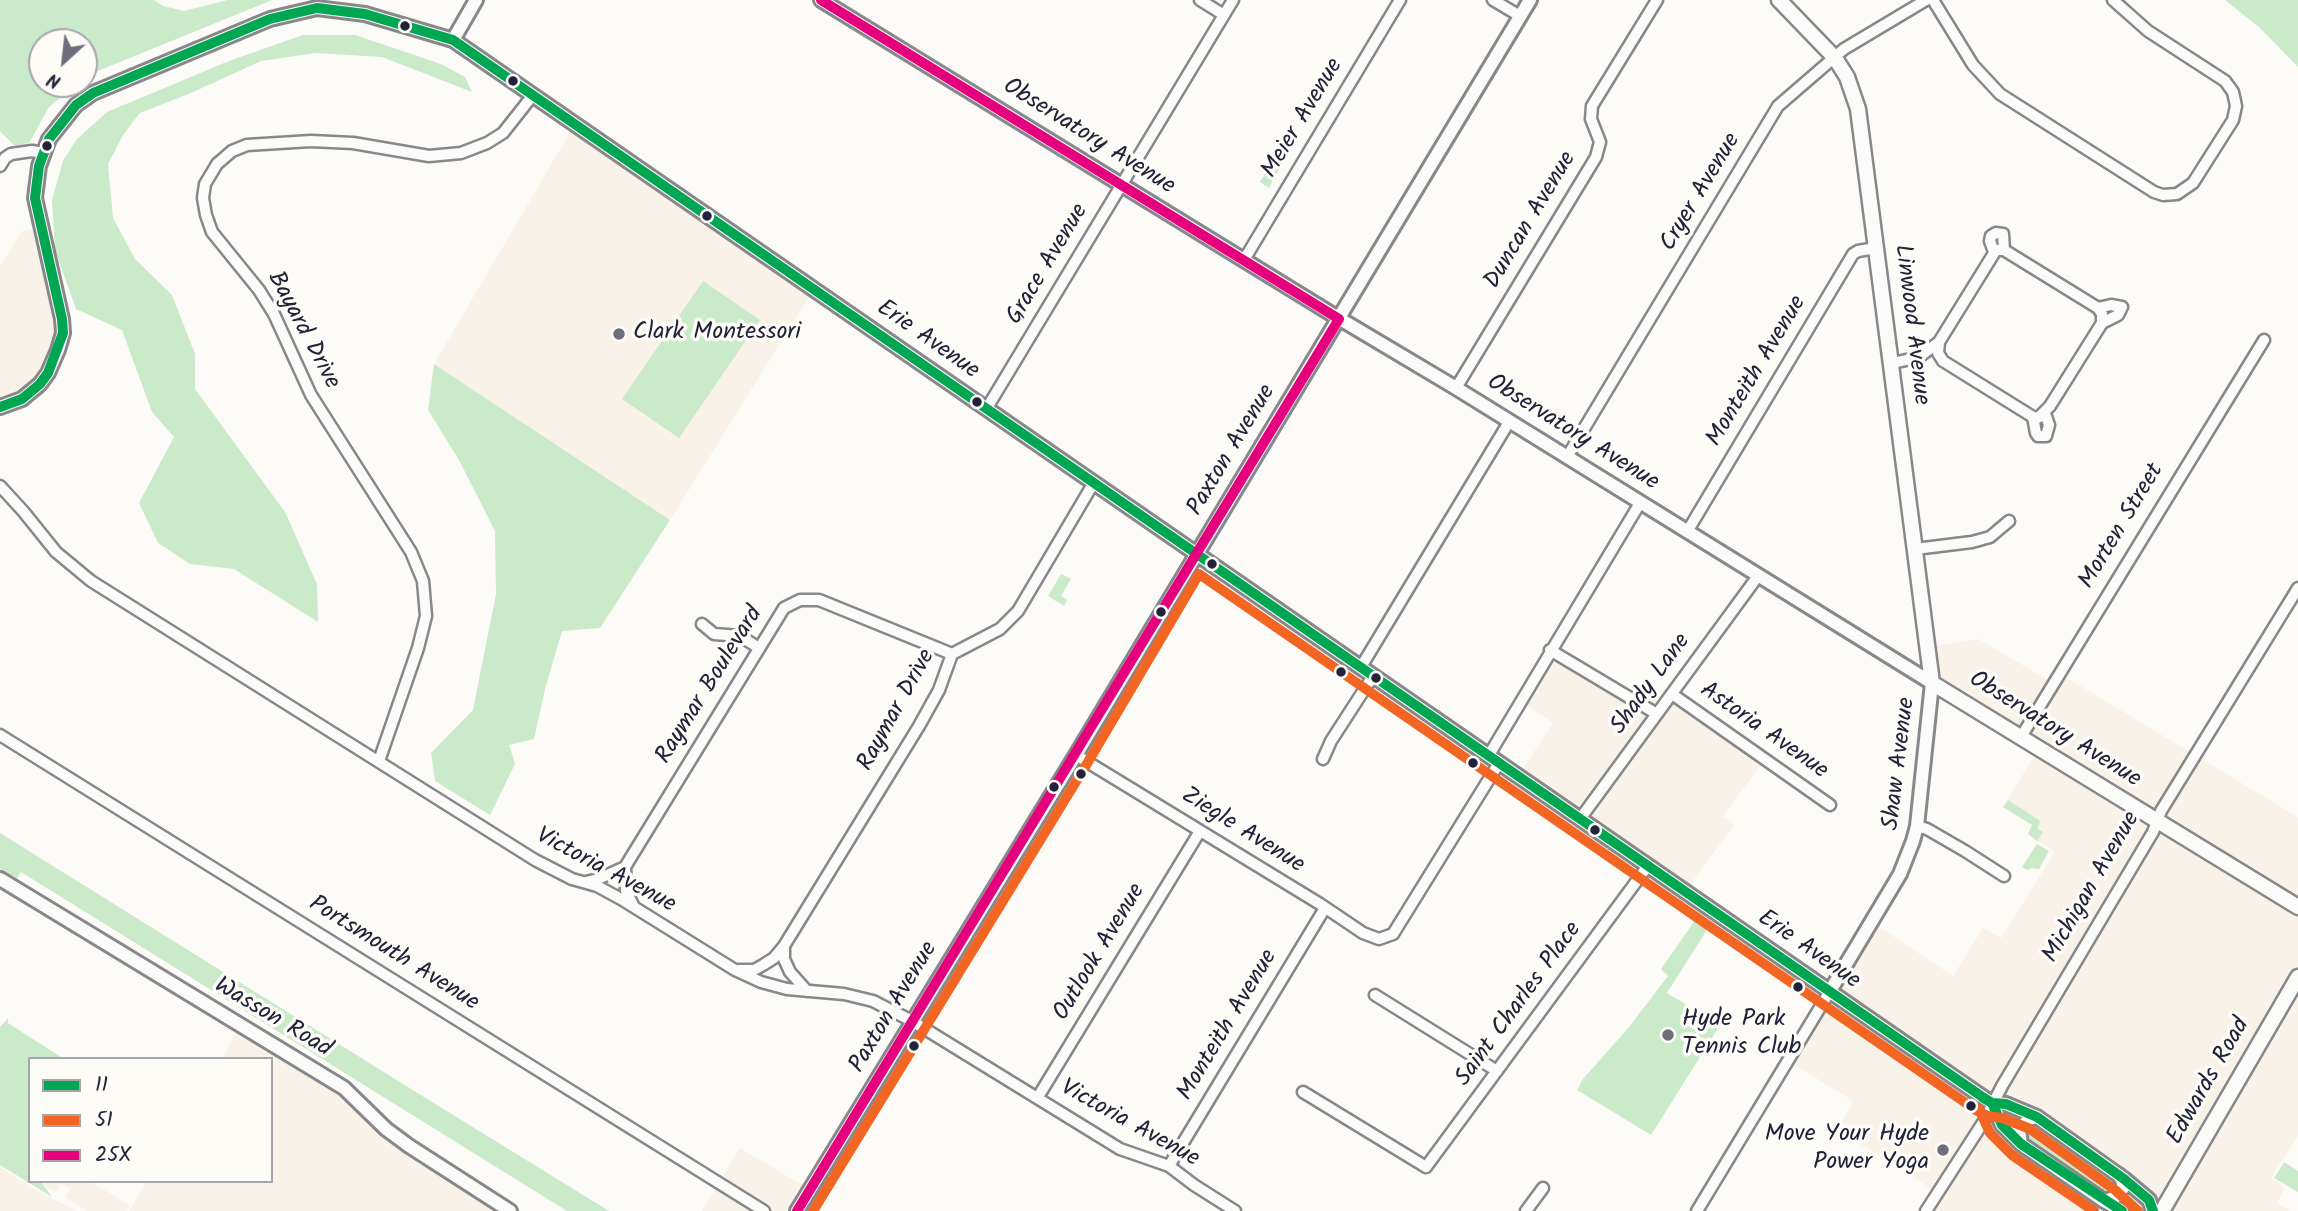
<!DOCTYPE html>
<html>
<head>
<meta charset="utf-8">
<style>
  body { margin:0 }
  #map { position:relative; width:2298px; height:1211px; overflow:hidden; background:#fcfbf8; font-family:Kalam,sans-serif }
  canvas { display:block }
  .legend { position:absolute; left:28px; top:1057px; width:245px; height:126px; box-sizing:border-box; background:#fdfcf7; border:2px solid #a5a5ac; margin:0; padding:9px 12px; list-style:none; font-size:21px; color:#22223b }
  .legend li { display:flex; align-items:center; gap:14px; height:35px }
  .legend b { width:35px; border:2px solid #a5a5ac }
  .north { position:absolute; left:28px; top:28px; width:70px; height:70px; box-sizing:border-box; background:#fdfcf7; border:2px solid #a5a5ac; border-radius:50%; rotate:207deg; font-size:19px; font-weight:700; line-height:28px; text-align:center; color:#22223b }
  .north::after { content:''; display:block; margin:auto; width:24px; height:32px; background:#6e6e7d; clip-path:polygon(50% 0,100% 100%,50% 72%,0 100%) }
</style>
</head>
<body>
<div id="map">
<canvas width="2298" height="1211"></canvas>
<ul class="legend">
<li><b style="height:9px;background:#00a651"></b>11</li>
<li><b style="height:9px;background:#f26522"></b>51</li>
<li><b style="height:9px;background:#e5007d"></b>25X</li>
</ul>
<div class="north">N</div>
</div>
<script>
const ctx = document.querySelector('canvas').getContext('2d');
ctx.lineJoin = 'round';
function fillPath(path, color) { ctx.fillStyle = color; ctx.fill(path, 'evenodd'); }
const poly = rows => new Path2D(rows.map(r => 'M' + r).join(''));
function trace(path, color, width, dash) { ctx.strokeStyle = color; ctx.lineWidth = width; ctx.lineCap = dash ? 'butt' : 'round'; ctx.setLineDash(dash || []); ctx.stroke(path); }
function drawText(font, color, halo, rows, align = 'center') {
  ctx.font = font + ' Kalam,sans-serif'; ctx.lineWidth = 7; ctx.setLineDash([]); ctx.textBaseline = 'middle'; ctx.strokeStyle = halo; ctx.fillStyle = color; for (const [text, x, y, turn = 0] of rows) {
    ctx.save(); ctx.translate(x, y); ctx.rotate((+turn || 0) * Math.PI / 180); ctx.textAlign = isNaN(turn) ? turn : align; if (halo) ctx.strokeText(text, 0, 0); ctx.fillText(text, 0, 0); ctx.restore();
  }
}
fillPath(poly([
  [575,124,814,289,670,520,434,364],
  [40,227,62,319,48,373,0,407,0,267,22,231],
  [1978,639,2053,683,2059,673,2298,817,2298,1136,2271,1178,2285,1188,2277,1203,2290,1211,1926,1211,1937,1192,1838,1130,1853,1101,1787,1060,1872,922,1953,976,1983,928,2001,938,2055,852,2028,834,2032,825,2003,807,2039,748,1932,683,1927,647],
  [1550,650,1657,714,1672,694,1765,759,1723,816,1734,825,1685,892,1518,776,1553,723,1520,701],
  [239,1024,315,1069,386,1129,510,1211,129,1211,147,1181,271,1181,271,1059,223,1059],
  [740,1148,809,1189,797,1211,702,1211],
  [0,1167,48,1197,78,1211,0,1211],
  [43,1181,90,1181,130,1206,127,1211,88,1211,65,1198,70,1189,61,1184,56,1192,42,1183]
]), '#f9f2e8');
fillPath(poly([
  [0,0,154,0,163,6,184,11,228,0,272,0,98,71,84,79,84,42,42,42,42,84,76,84,49,107,29,143,15,146,0,131],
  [2225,0,2298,0,2298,67,2260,28],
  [303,35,355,35,441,64,465,77,472,92,382,57,316,53,261,61,191,93,140,113,123,135,108,164,113,218,135,259,172,295,195,354,195,389,285,512,317,584,318,622,234,569,190,564,158,543,139,503,174,437,152,412,122,330,76,309,55,250,52,200,63,161,76,140,107,112,229,61],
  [1277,154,1284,159,1269,188,1260,182],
  [703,281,760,320,679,438,622,399],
  [434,364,670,520,600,628,562,631,545,689,534,739,509,745,515,764,490,815,435,781,431,753,473,710,496,594,495,531,459,460,428,410],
  [1061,574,1071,579,1061,596,1067,600,1064,606,1048,596],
  [2008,800,2039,820,2040,823,2037,828,2043,832,2037,841,2028,834,2032,825,2003,807],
  [0,833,432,1102,609,1211,567,1211,21,872,16,880,0,869],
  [2037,844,2049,851,2039,869,2032,868,2027,870,2022,867],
  [1696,919,1708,928,1667,993,1720,1025,1651,1135,1577,1090,1583,1079,1629,1027,1668,976,1661,969],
  [8,1018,8,1023,64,1059,30,1059,30,1181,40,1181,52,1197,0,1165,0,1027],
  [2033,1124,2118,1182,2117,1188,2110,1194,2104,1194,2025,1139,2025,1128],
  [2284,1162,2298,1171,2298,1192,2274,1178]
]), '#caeac9');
const minor = poly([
  [1200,0,1224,15],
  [1493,0,1520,16],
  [1933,0,1973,65,2000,94,2154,192,2163,195,2177,194,2193,183,2233,120,2236,106,2233,92,2225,81,2148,31,2113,0],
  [0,166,5,158,11,154,32,151,43,153],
  [1996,250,2004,250,2098,308,2102,314,2102,323,2050,406,2038,418,2033,417,1943,361,1938,353,1939,342,1996,250],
  [1994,252,1990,241,1991,236,1996,233,2003,234,2004,250],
  [1244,260,1400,0],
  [2098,308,2111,305,2122,307,2118,315,2102,323],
  [1893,363,1919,357,1939,342],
  [1456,388,1596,157,1600,142,1591,119,1592,106,1657,0],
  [987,408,1233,0],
  [2033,417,2036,433,2038,436,2046,436,2049,425,2045,413],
  [1567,457,1778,106,1844,49,1926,0],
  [0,486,23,511,56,552,91,581,535,860,572,879,597,886,621,899,735,970,761,982,787,989,844,994,873,1001,912,1021,1120,1149,1169,1166,1194,1185,1235,1211],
  [1687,532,1853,254,1858,251,1876,248],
  [1915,549,1972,542,1990,537,2009,521],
  [702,624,714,634,740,636,759,648],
  [1550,650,1657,714],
  [1361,667,1509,422],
  [1672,694,1830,805],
  [0,735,764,1211],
  [2021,737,2264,340],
  [1076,755,1320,904,1363,933,1379,939,1393,934,1499,763],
  [1489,755,1640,503],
  [1323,759,1331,741,1373,676],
  [379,761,418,648,426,616,423,581,411,552,311,395,274,314,259,290,212,232,206,215,203,198,205,184,217,164,232,151,247,145,311,141,353,143,429,156,461,153,487,143,503,133,533,95],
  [1580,819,1758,576],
  [1917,826,1927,829,1965,851,2004,876],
  [586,882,598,879,625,867],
  [633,905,626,891,625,867,784,608,800,600,819,600,952,654],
  [784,946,784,959,790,972,807,991],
  [739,970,754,970,763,965,774,958,784,946,919,726,939,690,952,654,1000,629,1018,611,1093,484],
  [1375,995,1497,1071],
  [1303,1092,1426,1167,1647,867],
  [1038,1097,1200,831],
  [1169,1166,1325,908],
  [1526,1211,1543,1188],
  [1697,1211,1830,991],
  [1926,1211,1984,1121,2002,1086,2153,832,2161,811,2298,588]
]);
const tertiary = poly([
  [821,0,1330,313,1456,388,1932,683,1917,826,1913,841,1900,874,1830,991],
  [453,40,476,0],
  [0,407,22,399,40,384,48,373,58,350,63,333,62,319,35,198,39,166,49,139,76,105,93,93,270,19,317,8,365,14,453,40,1984,1098,1992,1103,2006,1104,2037,1117,2124,1179,2149,1200,2153,1211],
  [0,879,344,1088,386,1129,409,1146,510,1211],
  [1992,1103,2002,1125,2021,1144,2104,1201,2122,1211],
  [2021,1144,2019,1130,2029,1119,2037,1117],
  [2104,1201,2114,1198,2123,1188,2123,1182,2119,1175],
  [797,1211,1076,755,1530,0]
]);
const secondary = poly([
  [1779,0,1835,58,1847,77,1858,109,1932,683,2298,907],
  [2162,1211,2298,977]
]);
trace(minor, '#88888c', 15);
trace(tertiary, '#88888c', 18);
trace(secondary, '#88888c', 19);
trace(minor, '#fbfbf9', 10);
trace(tertiary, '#fbfbf9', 12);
trace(secondary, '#fbfbf9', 14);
trace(poly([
  [0,407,22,399,40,384,48,373,63,333,62,319,35,198,39,166,49,139,76,105,93,93,270,19,317,8,365,14,453,40,1984,1098,1992,1103,2006,1104,2037,1117,2124,1179,2149,1200,2153,1211],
  [1983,1098,1992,1103,2002,1125,2021,1144,2122,1211]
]), '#00a651', 10);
trace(poly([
  [1979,1109,1990,1133,2012,1155,2094,1211],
  [813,1211,1088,762,1199,574,1976,1110,1987,1116,2003,1118,2030,1129,2115,1190,2138,1211]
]), '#f26522', 10);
trace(poly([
  [797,1211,1339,319,821,0]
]), '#e5007d', 10);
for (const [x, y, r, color] of [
  [405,26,6,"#22223b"],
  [513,81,6,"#22223b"],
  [47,146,6,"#22223b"],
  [707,216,6,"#22223b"],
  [619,334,7,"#6e6e7d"],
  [977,402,6,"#22223b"],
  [1212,564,6,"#22223b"],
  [1161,612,6,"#22223b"],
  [1341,672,6,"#22223b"],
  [1376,678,6,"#22223b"],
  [1473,763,6,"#22223b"],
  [1081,774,6,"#22223b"],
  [1054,787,6,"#22223b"],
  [1595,830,6,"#22223b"],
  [1798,987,6,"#22223b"],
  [1668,1035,7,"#6e6e7d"],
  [914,1046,6,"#22223b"],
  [1971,1106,6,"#22223b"],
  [1943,1150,7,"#6e6e7d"]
]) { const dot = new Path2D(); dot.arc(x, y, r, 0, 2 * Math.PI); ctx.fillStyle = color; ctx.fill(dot); trace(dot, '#fdfcf7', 2.5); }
drawText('24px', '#22223b', '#fdfcf7', [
  ["Meier Avenue",1304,119,-59],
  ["Observatory Avenue",1088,138,32],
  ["Cryer Avenue",1702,193,-59],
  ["Duncan Avenue",1532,221,-59],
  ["Grace Avenue",1049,265,-59],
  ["Linwood Avenue",1910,325,83],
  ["Bayard Drive",302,331,62],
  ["Erie Avenue",927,341,35],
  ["Monteith Avenue",1758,372,-59],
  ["Observatory Avenue",1572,434,32],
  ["Paxton Avenue",1233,451,-59],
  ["Morten Street",2123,527,-59],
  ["Shady Lane",1652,685,-54],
  ["Raymar Boulevard",711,686,-58],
  ["Raymar Drive",898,711,-61],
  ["Observatory Avenue",2054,731,32],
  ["Astoria Avenue",1763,732,35],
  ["Shaw Avenue",1901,764,-83],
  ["Ziegle Avenue",1242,832,32],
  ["Victoria Avenue",605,872,28],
  ["Michigan Avenue",2093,888,-60],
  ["Erie Avenue",1808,951,35],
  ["Outlook Avenue",1101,953,-59],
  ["Portsmouth Avenue",393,955,32],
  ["Saint Charles Place",1520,1005,-54],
  ["Paxton Avenue",895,1008,-59],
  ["Wasson Road",272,1019,31],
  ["Monteith Avenue",1229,1026,-59],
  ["Edwards Road",2210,1082,-60],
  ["Victoria Avenue",1129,1125,29]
]);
drawText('24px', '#22223b', '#fdfcf7', [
  ["Clark Montessori",633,334],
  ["Hyde Park",1682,1021],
  ["Tennis Club",1682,1049],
  ["Move Your Hyde",1929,1136,"right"],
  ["Power Yoga",1929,1164,"right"]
], 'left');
</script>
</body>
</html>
